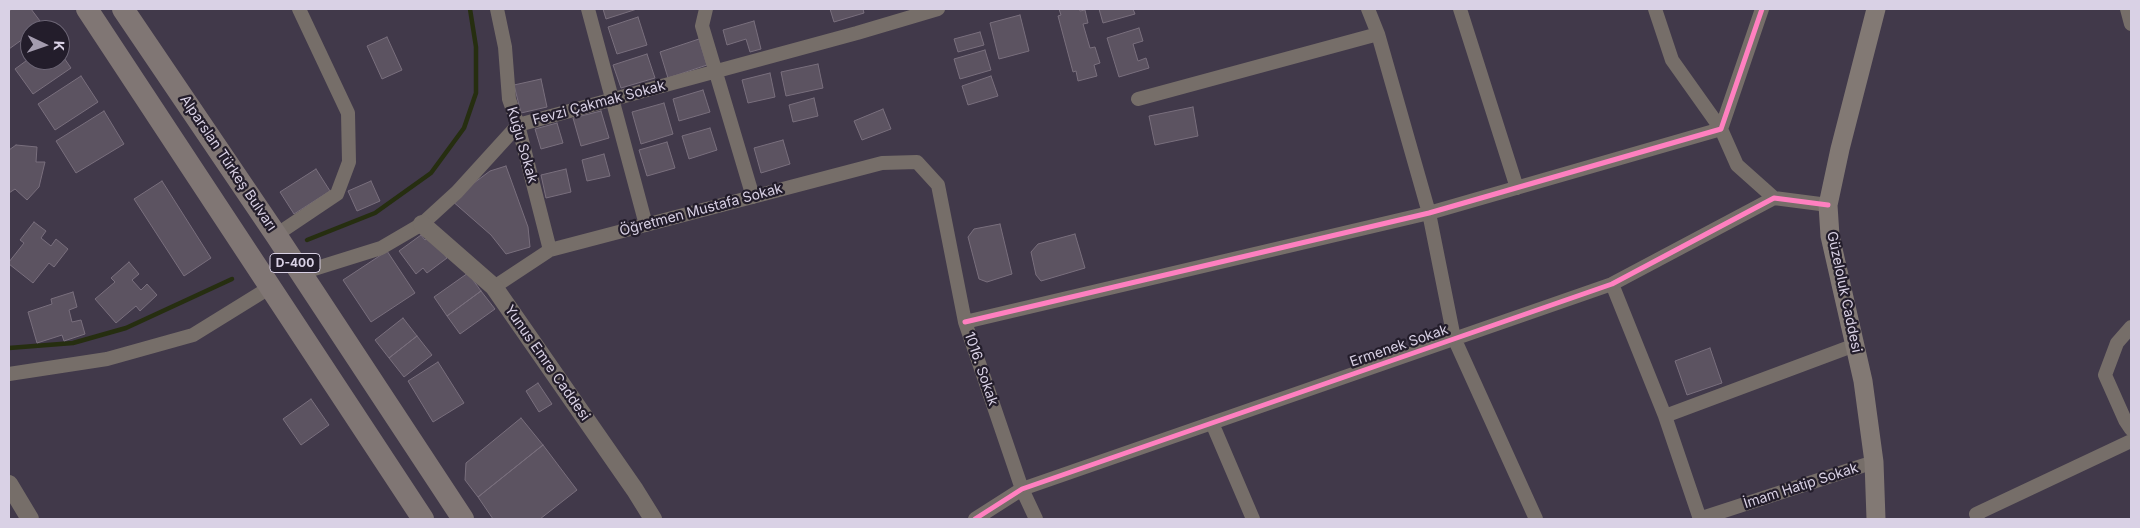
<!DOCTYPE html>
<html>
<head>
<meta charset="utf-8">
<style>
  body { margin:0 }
  #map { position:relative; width:2140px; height:528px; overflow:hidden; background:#41394a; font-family:Inter,sans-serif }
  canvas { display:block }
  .frame { position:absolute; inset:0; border:10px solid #d9d1e5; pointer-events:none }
  .north { position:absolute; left:20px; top:20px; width:50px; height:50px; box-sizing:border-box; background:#231d2b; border:1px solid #6c6575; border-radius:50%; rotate:93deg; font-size:14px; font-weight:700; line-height:20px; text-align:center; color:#d9d1e5 }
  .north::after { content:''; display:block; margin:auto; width:18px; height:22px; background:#a49caf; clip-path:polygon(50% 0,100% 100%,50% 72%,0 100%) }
</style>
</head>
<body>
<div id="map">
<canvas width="2140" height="528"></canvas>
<div class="frame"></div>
<div class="north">K</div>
</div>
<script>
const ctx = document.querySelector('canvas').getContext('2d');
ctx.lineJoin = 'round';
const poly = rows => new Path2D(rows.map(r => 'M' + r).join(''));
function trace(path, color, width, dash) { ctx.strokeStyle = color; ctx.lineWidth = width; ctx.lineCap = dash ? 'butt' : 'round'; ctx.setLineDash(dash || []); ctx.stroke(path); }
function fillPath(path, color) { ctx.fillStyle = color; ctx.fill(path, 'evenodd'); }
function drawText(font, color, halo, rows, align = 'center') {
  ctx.font = font + ' Inter,sans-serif'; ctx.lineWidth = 4.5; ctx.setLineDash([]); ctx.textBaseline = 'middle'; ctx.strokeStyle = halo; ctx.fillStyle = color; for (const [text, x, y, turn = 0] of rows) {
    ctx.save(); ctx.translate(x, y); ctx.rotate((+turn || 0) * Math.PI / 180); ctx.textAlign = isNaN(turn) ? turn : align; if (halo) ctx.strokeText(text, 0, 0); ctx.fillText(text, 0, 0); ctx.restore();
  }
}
trace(poly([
  [307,240,375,213,431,173,464,128,476,93,476,47,470,9],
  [9,348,73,343,126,328,232,279]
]), '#262e10', 4.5);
const building = poly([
  [12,9,31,9,43,25,36,30,30,30,30,34,9,49,9,11,12,9],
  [603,9,637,9,606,19,603,9],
  [830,9,863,9,864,13,834,22,830,9],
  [1059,9,1079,9,1080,11,1085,10,1088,23,1083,24,1090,48,1095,47,1100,63,1094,65,1097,76,1078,81,1076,71,1073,72,1058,16,1061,15,1059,9],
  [1099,9,1133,9,1135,14,1103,23,1099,9],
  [1020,15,1029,51,999,59,990,23,1020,15],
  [638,17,647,45,617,54,608,27,638,17],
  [754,21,761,49,750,52,746,39,727,45,723,30,754,21],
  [1139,28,1143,41,1133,44,1138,61,1146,58,1149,68,1119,77,1107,38,1139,28],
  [980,32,984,45,958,52,954,39,980,32],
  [387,37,402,70,382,79,367,46,387,37],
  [699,39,707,65,668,78,660,52,699,39],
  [985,50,991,70,960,79,954,59,985,50],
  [60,52,71,68,33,94,15,69,30,58,30,60,60,60,60,52],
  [647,54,655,78,621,88,613,65,647,54],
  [818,64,823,88,786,96,781,72,818,64],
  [770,73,775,97,748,103,742,80,770,73],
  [81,76,98,102,55,130,38,104,81,76],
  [991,76,998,96,968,105,962,86,991,76],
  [541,79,547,107,521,113,514,85,541,79],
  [703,90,710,112,679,121,673,99,703,90],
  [814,98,818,116,793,122,789,105,814,98],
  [664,103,673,134,641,144,632,112,664,103],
  [1193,107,1198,136,1155,145,1149,116,1193,107],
  [883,109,891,129,862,140,854,121,883,109],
  [104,111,124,144,76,173,56,141,104,111],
  [601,111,609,138,581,146,573,118,601,111],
  [557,123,563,143,541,149,535,129,557,123],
  [710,128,717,150,689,159,682,136,710,128],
  [783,140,790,164,761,173,754,148,783,140],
  [667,142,675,168,647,176,639,150,667,142],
  [16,145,37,147,36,162,45,162,39,187,27,200,15,189,9,193,9,150,16,145],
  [604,154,610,176,587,181,582,160,604,154],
  [506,166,528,227,530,247,506,254,491,235,451,200,490,171,506,166],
  [316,169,330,191,294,214,280,192,316,169],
  [566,169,571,192,546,198,541,175,566,169],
  [162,181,211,258,184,276,134,199,162,181],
  [371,181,380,201,357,211,348,191,371,181],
  [34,222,46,231,41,238,51,246,56,239,68,249,54,267,49,263,33,283,9,264,9,262,24,243,20,240,34,222],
  [1000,224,1012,274,987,282,979,279,968,237,974,229,1000,224],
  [1075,234,1085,268,1041,281,1036,275,1031,252,1038,244,1075,234],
  [421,235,425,240,431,235,447,258,427,273,423,268,416,274,399,251,421,235],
  [387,251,415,293,371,322,343,280,387,251],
  [129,262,139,274,132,280,141,290,147,284,157,295,140,311,136,306,116,323,95,299,115,282,111,278,129,262],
  [468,273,481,291,447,316,434,297,468,273],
  [481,291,495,309,460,334,447,316,481,291],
  [73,292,77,307,69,310,72,322,81,320,85,334,64,341,62,335,37,343,28,312,52,304,51,299,73,292],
  [403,318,417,336,389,358,375,340,403,318],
  [417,336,432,355,404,377,389,358,417,336],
  [1710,348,1722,383,1687,395,1675,361,1710,348],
  [438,362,464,403,433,422,408,381,438,362],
  [538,383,552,404,539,412,526,391,538,383],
  [311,399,329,425,301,445,283,419,311,399],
  [521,418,543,445,478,497,465,480,466,463,521,418],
  [543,445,577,490,540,519,493,519,478,497,543,445]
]);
fillPath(building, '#5c5361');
trace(building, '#796f7d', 1);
trace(poly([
  [497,9,505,47,509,99,518,125,550,250],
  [588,9,646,225],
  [706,9,702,26,753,197],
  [1368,9,1378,34,1429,213,1454,338,1536,519],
  [1460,9,1517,188],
  [1655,9,1672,60,1721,129,1737,165,1774,198],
  [2127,9,2131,24],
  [1138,99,1378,34],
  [276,235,337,194,349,162,348,113,299,9],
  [301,273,381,248,422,224,457,192,518,125,857,33,938,9],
  [1612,284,1665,416,1700,519],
  [494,287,550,250,882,163,917,162,938,185,965,322,1022,489,1036,519],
  [965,322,1429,213,1721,129,1762,9],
  [2131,327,2117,343,2105,375,2125,420,2131,429],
  [9,374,107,359,193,335,269,288],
  [1665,416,1855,345],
  [1212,423,1253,519],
  [975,519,1022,489,1612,284,1774,198,1828,205],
  [1699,519,1874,462],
  [1978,519,1976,514,2131,441]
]), '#766e69', 14);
trace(poly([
  [422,224,494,287,635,490,653,519],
  [9,484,30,519]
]), '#766e69', 18);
trace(poly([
  [1876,9,1840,149,1828,205,1830,236,1863,381,1874,462,1876,519]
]), '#827974', 19);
trace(poly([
  [87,9,423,519],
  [123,9,276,235,463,519]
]), '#807674', 22);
trace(poly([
  [965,322,1429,213,1721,129,1762,9],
  [975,519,1022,489,1612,284,1774,198,1828,205]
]), '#ff80c0', 5);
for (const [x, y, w] of [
  [295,263,50]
]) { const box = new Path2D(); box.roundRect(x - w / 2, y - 9.5, w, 19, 4); ctx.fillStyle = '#231d2b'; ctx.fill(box); trace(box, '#d9d1e5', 1); }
drawText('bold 12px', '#d9d1e5', null, [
  ["D-400",295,263]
]);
drawText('14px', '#d9d1e5', '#231d2b', [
  ["Fevzi Çakmak Sokak",599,103,-15],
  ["Kuğu Sokak",522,145,74],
  ["Alparslan Türkeş Bulvarı",228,163,56],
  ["Öğretmen Mustafa Sokak",701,210,-15],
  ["Güzeloluk Caddesi",1844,292,78],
  ["Ermenek Sokak",1399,346,-19],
  ["Yunus Emre Caddesi",547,363,55],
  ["1016. Sokak",981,369,71],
  ["İmam Hatip Sokak",1801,486,-18]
]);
</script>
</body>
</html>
